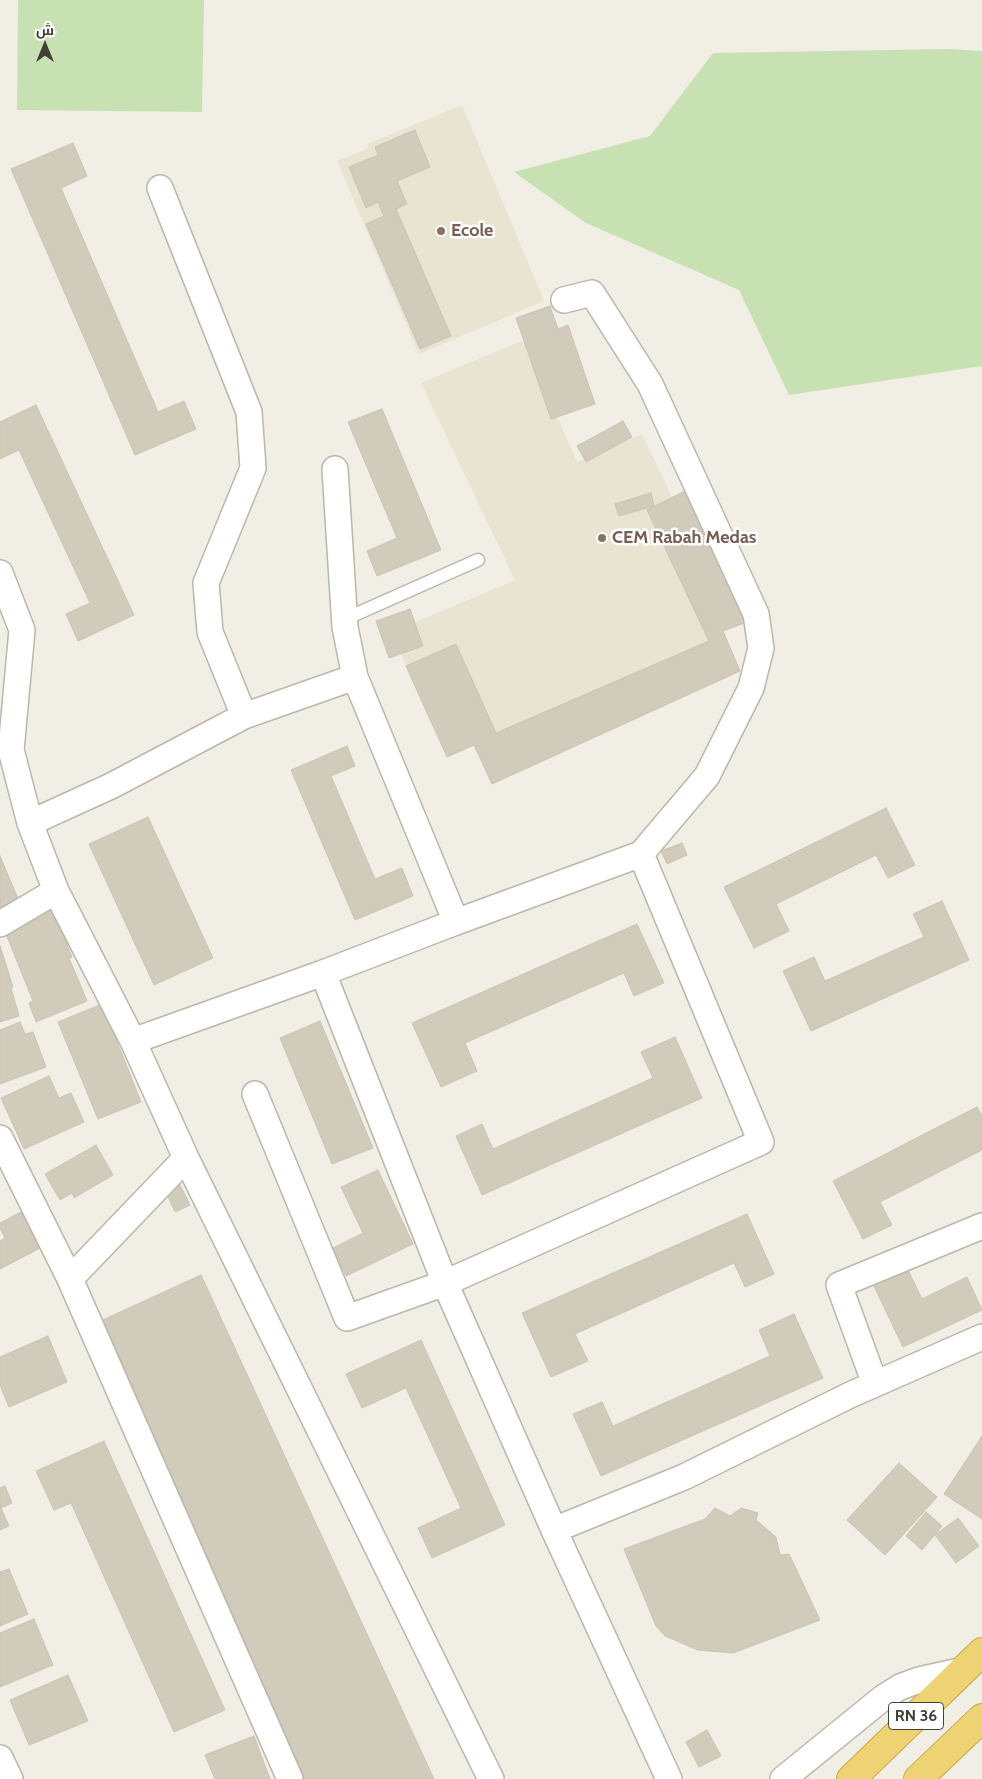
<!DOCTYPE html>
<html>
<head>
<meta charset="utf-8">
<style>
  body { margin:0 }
  #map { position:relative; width:982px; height:1779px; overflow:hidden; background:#f1eee6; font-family:Cabin,Cairo,sans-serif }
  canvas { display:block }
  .north { position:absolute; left:20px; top:20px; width:50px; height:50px; -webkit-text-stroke:4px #fff; paint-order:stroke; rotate:0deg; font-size:14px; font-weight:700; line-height:20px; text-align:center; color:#433f36 }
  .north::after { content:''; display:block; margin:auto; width:18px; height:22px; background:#433f36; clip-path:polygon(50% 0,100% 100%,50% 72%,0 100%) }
</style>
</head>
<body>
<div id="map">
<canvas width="982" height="1779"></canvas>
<div class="north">ش</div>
</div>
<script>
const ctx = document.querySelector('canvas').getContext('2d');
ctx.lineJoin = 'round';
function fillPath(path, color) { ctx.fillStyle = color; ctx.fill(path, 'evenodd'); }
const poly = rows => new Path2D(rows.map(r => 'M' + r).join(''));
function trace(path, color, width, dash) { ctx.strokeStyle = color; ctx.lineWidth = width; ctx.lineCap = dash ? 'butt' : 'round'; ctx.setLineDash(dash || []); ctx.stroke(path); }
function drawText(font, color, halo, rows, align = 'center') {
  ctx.font = font + ' Cabin,sans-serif'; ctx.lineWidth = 5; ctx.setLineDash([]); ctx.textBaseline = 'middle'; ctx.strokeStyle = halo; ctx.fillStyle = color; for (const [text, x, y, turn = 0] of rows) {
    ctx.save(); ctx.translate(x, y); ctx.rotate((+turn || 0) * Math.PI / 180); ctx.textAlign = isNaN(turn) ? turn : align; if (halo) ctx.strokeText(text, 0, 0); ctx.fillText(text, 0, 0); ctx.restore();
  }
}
fillPath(poly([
  [462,105,544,301,419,354,337,161,369,148,367,144],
  [524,340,577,462,642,434,672,497,687,490,747,622,723,631,740,671,492,784,474,745,447,757,406,666,392,632,515,580,421,383]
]), '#e8e4d1');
fillPath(poly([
  [18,0,204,0,202,112,17,110],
  [948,49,982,51,982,366,789,395,739,290,586,223,514,172,650,136,713,53]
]), '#c7e1b2');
const building = poly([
  [415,130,430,167,397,181,407,204,396,209,451,336,420,349,366,224,384,216,378,202,366,208,349,167,378,155,375,147,415,130],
  [73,143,87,176,61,188,158,412,184,401,196,429,135,455,11,169,73,143],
  [550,306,558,329,568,325,595,404,551,419,516,318,550,306],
  [36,405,134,615,78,641,66,614,90,603,19,450,0,459,0,422,36,405],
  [382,409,441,550,377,576,367,551,397,538,348,422,382,409],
  [623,421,632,437,586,462,577,446,623,421],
  [687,490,747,622,723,631,740,671,492,784,474,745,447,757,406,666,456,644,496,733,709,641,647,510,687,490],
  [651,493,654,506,619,516,615,504,651,493],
  [410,609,423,646,389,658,376,621,410,609],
  [347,746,355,766,331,776,375,879,402,868,413,896,355,920,291,770,347,746],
  [886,808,915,865,888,878,876,855,776,904,789,931,754,948,724,887,886,808],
  [148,817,213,958,154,985,89,844,148,817],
  [682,843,687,855,667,864,661,851,682,843],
  [0,856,21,906,0,915,0,856],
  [48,898,72,957,69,958,87,1001,36,1022,29,1003,33,1001,0,919,48,898],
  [942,901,969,960,811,1031,783,971,814,957,825,981,924,937,913,914,942,901],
  [637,924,664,983,634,996,624,973,465,1043,477,1071,441,1087,412,1023,637,924],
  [0,946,13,987,11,988,19,1016,0,1022,0,946],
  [102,1004,141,1102,98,1119,58,1022,102,1004],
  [320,1021,373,1148,332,1164,280,1038,320,1021],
  [20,1022,25,1034,33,1032,46,1067,0,1084,0,1030,20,1022],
  [675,1037,702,1098,482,1195,456,1136,482,1124,493,1149,653,1078,641,1052,675,1037],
  [49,1076,59,1098,71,1093,84,1122,24,1149,1,1098,49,1076],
  [977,1107,982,1116,982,1150,880,1202,892,1225,863,1239,833,1181,977,1107],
  [96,1145,113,1175,74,1198,72,1193,60,1200,45,1174,96,1145],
  [378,1170,413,1244,346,1276,333,1248,363,1233,341,1187,378,1170],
  [177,1179,190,1205,175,1212,163,1185,177,1179],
  [23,1211,42,1247,0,1269,0,1241,5,1238,0,1228,0,1223,23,1211],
  [747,1214,774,1274,745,1287,734,1263,575,1334,588,1361,551,1377,522,1313,747,1214],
  [906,1266,922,1299,967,1277,982,1310,903,1347,872,1282,906,1266],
  [201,1275,434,1779,304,1779,94,1324,201,1275],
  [794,1314,823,1378,601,1476,573,1414,602,1402,613,1426,770,1356,759,1330,794,1314],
  [48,1336,67,1382,9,1407,0,1385,0,1357,48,1336],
  [421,1340,505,1525,432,1558,418,1528,461,1508,406,1388,362,1408,346,1374,421,1340],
  [982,1436,982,1519,944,1494,982,1436],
  [104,1441,225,1710,174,1732,71,1503,54,1510,36,1471,104,1441],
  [899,1463,937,1497,885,1555,847,1520,899,1463],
  [5,1486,12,1503,1,1508,9,1526,0,1530,0,1488,5,1486],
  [715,1508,730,1516,741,1508,758,1513,756,1520,776,1537,780,1555,789,1554,820,1620,733,1653,698,1650,665,1636,656,1626,624,1549,705,1519,715,1508],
  [926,1512,942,1526,922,1550,906,1536,926,1512],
  [958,1518,979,1546,956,1563,935,1535,958,1518],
  [9,1569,28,1614,0,1626,0,1572,9,1569],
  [34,1619,53,1665,0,1687,0,1633,34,1619],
  [68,1675,88,1721,29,1745,10,1700,68,1675],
  [707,1730,721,1756,699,1767,686,1742,707,1730],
  [254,1736,270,1779,215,1779,205,1755,254,1736]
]);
fillPath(building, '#d1cbbc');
trace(building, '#cbc3b0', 1);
const lane = poly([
  [345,619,478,560]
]);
const street = poly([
  [335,469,345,627,355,677],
  [0,573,22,630,11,750,30,823,56,891,133,1041,186,1158,491,1779],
  [244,716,355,677,456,922,641,854,707,776,751,688,761,648,756,614,650,384,592,293,564,300],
  [30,823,111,786,244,716,210,632,206,583,253,468,249,412,160,188],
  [0,924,56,891],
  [323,973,456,922],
  [133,1041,323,973,445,1283,554,1530,669,1779],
  [255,1094,347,1318,445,1283,761,1142,641,854],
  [0,1138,70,1279,290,1779],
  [70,1279,186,1158],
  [875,1384,839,1285,982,1226],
  [554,1530,684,1477,850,1395,982,1337],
  [0,1758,10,1779],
  [783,1779,884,1697,900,1687,919,1680,964,1670]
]);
const highway = poly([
  [851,1779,982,1652],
  [918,1779,982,1718]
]);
trace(lane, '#bbb7a9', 15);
trace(street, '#bbb7a9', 28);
trace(highway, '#cba845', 30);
trace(lane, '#fff', 12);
trace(street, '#fff', 25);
trace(highway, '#eed273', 28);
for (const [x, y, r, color] of [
  [441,231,5,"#8d6e63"],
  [602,538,5,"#8d6e63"]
]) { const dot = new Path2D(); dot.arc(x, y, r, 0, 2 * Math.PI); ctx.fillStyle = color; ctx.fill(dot); trace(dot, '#fff', 2); }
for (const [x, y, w] of [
  [916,1716,55]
]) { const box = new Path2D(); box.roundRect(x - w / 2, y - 13.5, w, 27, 4); ctx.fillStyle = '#fff'; ctx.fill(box); trace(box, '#433f36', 1); }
drawText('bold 16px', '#433f36', null, [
  ["RN 36",916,1716]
]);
drawText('bold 18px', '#785e54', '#fff', [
  ["Ecole",451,231],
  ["CEM Rabah Medas",612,538]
], 'left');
</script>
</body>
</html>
